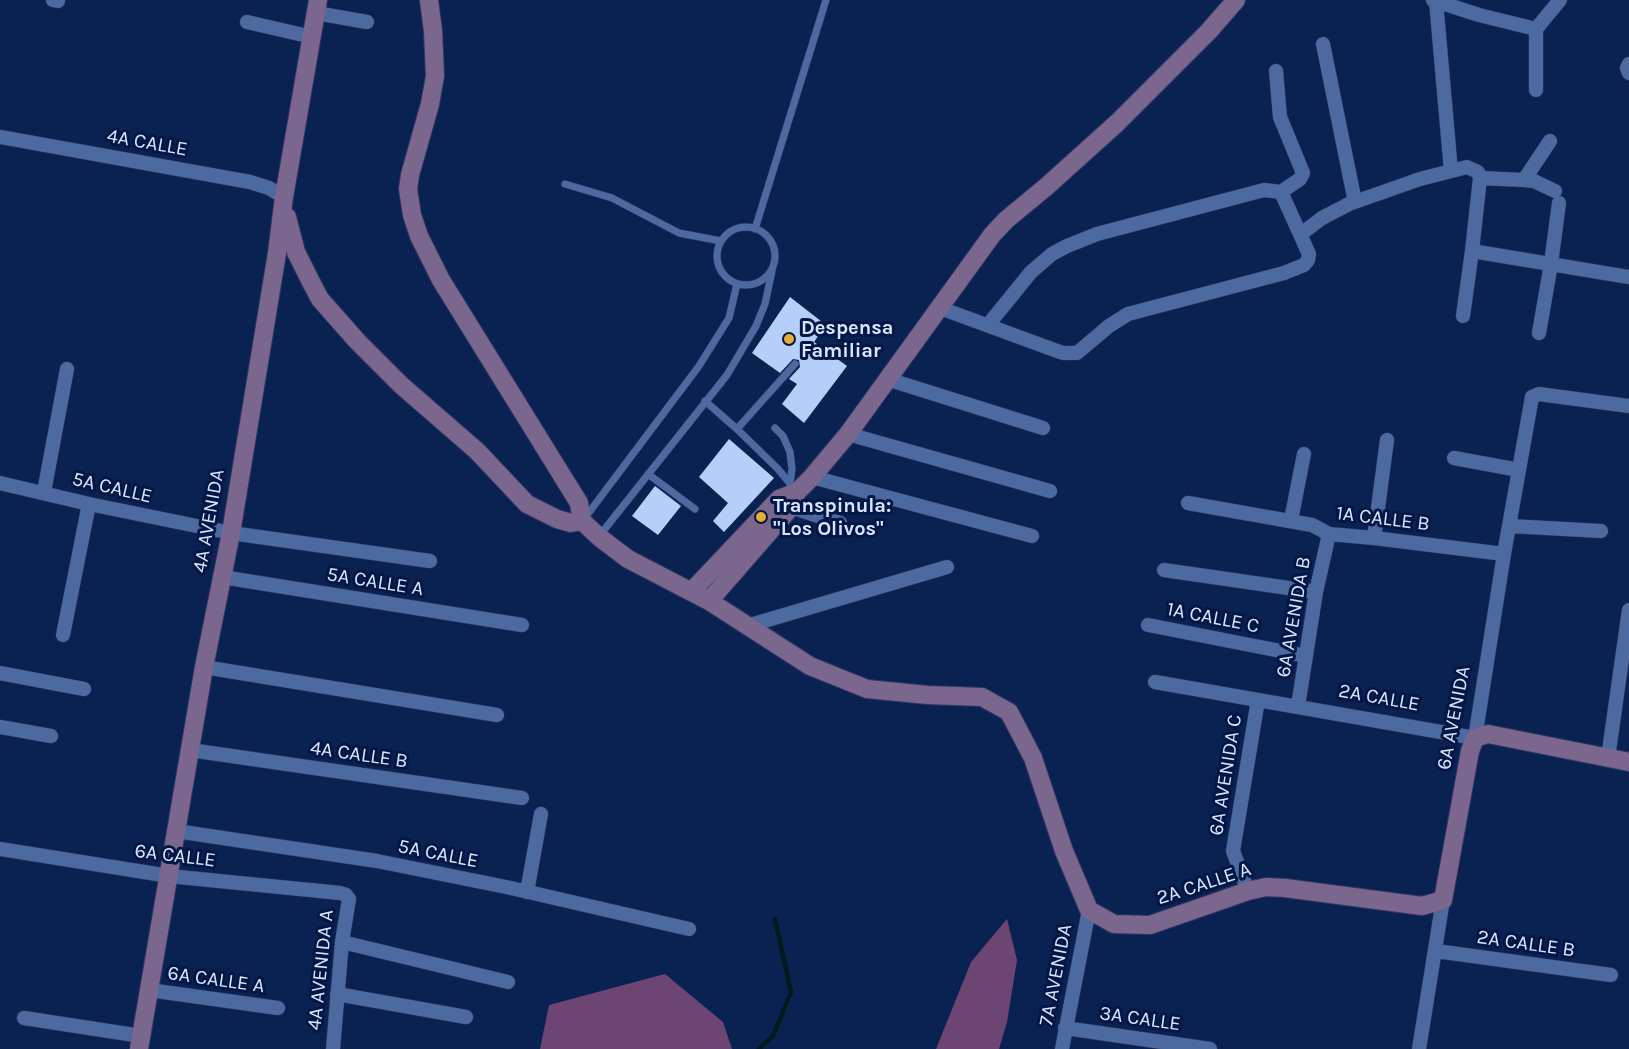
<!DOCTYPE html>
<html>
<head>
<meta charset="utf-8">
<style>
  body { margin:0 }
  canvas { display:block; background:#0a2252 }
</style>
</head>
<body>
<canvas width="1629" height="1049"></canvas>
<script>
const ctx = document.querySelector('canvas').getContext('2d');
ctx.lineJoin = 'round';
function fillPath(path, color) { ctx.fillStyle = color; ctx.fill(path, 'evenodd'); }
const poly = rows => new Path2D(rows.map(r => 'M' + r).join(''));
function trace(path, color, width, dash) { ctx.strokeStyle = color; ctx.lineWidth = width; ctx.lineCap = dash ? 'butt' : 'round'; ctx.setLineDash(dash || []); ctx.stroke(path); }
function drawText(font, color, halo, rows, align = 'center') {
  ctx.font = font + ' Karla,sans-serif'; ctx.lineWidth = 6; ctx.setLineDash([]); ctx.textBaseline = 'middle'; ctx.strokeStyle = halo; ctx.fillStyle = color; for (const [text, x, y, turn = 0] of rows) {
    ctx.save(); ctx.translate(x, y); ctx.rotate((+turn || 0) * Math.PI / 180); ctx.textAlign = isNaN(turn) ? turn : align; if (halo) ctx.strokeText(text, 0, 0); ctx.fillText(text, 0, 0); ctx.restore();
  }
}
fillPath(poly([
  [1007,919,1017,960,1007,1022,999,1049,936,1049,971,962],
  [665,974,723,1022,732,1049,540,1049,549,1005]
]), '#6c4572');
trace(poly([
  [759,1049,773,1036,791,992,775,919]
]), '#00191b', 4.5);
fillPath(poly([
  [790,297,826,325,814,342,847,366,804,423,782,404,797,384,789,379,800,367,799,360,793,359,780,373,752,353],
  [729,439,774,478,724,532,713,521,728,503,699,477],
  [655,486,681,506,658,535,632,516]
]), '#b5cefa');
const lane = poly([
  [565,184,612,198,679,233,721,241],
  '717 256a29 29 0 1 1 58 0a29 29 0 1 1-58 0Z',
  [755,229,826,0],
  [705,401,737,429,778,469,797,492],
  [775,428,783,436,790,452,792,469,790,483],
  [737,429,795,364],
  [648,474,695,509],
  [584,519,699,366,729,318,737,284],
  [600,535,727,375,756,326,765,304,772,271]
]);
const street = poly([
  [53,0,58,1],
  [1433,0,1479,15,1536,29,1560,0],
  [1436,1,1451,171],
  [316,13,367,22],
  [247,22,312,37],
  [1536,29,1536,90],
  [1323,44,1355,202],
  [1629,64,1627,68,1629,73],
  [0,137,250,182,269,188,284,197],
  [1524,180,1550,141],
  [1301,234,1322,218,1349,204,1420,179,1467,167,1478,172,1480,178,1524,180,1534,181,1555,191],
  [1472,251,1629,277],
  [940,308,1049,348,1063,353,1077,353,1109,326,1128,314,1284,273,1304,265,1308,260,1309,254,1281,192],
  [1463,316,1472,251,1480,178],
  [988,325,1031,272,1052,254,1067,246,1097,234,1264,190,1281,192,1300,179,1303,173,1280,117,1276,71],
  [1539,333,1551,264,1559,203],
  [887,379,1043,428],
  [848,434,1050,491],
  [1454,458,1519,470],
  [812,477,1032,536],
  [0,483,89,504,231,533,430,561],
  [44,492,67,369],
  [1188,503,1312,525,1329,534,1374,538,1504,554],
  [791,507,840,523],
  [1291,520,1304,454],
  [1510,526,1601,531],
  [1374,538,1387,440],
  [1164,570,1316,592],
  [222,577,522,625],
  [1148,625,1306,656],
  [747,626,947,567],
  [63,635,89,504],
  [204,667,497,715],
  [0,673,84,689],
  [1155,682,1475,738,1504,554,1532,397,1539,394,1629,406],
  [1298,706,1316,592,1329,534],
  [0,727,51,736],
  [190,750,522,798],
  [1608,758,1629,610],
  [176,831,377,861,511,888,689,929],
  [0,849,169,876,340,893,346,895,349,899,342,942,333,1049],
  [1248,891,1233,851,1258,700],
  [527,892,541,814],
  [342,942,508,982],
  [1436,951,1611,975],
  [149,990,278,1008],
  [337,994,466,1017],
  [24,1018,141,1036],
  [1065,1028,1210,1049],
  [1062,1049,1089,910],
  [1419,1049,1443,900]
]);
const secondary = poly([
  [429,0,433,31,435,76,430,104,410,175,408,189,412,215,419,236,441,280,579,503,582,521,599,537,628,559,709,601,810,666,867,689,928,695,982,697,1009,712,1033,758,1064,851,1089,910,1114,924,1150,925,1248,891,1266,887,1285,888,1422,906,1443,900,1470,751,1475,738,1488,734,1629,762],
  [287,217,296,252,313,286,320,299,357,341,401,385,477,451,527,504,557,519,571,523,582,521],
  [691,592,779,499,797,492,812,477,848,434,992,235,1006,220,1046,187,1117,123,1209,31,1236,0],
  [709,601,791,507,797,492],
  [139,1049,204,667,231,533,277,253,284,197,318,0]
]);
trace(lane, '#303862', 8);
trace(street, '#303862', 15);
trace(secondary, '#303862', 20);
trace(lane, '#4c69a0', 7);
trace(street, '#4c69a0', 14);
trace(secondary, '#7b678e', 18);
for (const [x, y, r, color] of [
  [789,339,6,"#e4ad35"],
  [761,517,6,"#e4ad35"]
]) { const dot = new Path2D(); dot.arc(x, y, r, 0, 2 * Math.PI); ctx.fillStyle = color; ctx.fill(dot); trace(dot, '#031747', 2); }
drawText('20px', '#d8e6ff', '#031747', [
  ["4A CALLE",147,143,10],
  ["5A CALLE",112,488,13],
  ["1A CALLE B",1383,519,7],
  ["4A AVENIDA",209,521,-80],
  ["5A CALLE A",375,582,9],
  ["6A AVENIDA B",1294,617,-80],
  ["1A CALLE C",1213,618,11],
  ["2A CALLE",1379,698,10],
  ["6A AVENIDA",1454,718,-79],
  ["4A CALLE B",359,755,8],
  ["6A AVENIDA C",1226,775,-81],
  ["5A CALLE",438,854,11],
  ["6A CALLE",175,856,7],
  ["2A CALLE A",1204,884,-18],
  ["2A CALLE B",1526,944,8],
  ["4A AVENIDA A",321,970,-84],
  ["7A AVENIDA",1056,975,-79],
  ["6A CALLE A",216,980,8],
  ["3A CALLE",1140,1019,8]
]);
drawText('bold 20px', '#d8e6ff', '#031747', [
  ["Despensa",801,328],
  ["Familiar",801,351],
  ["Transpinula:",773,506],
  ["\"Los Olivos\"",773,529]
], 'left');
</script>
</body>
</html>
